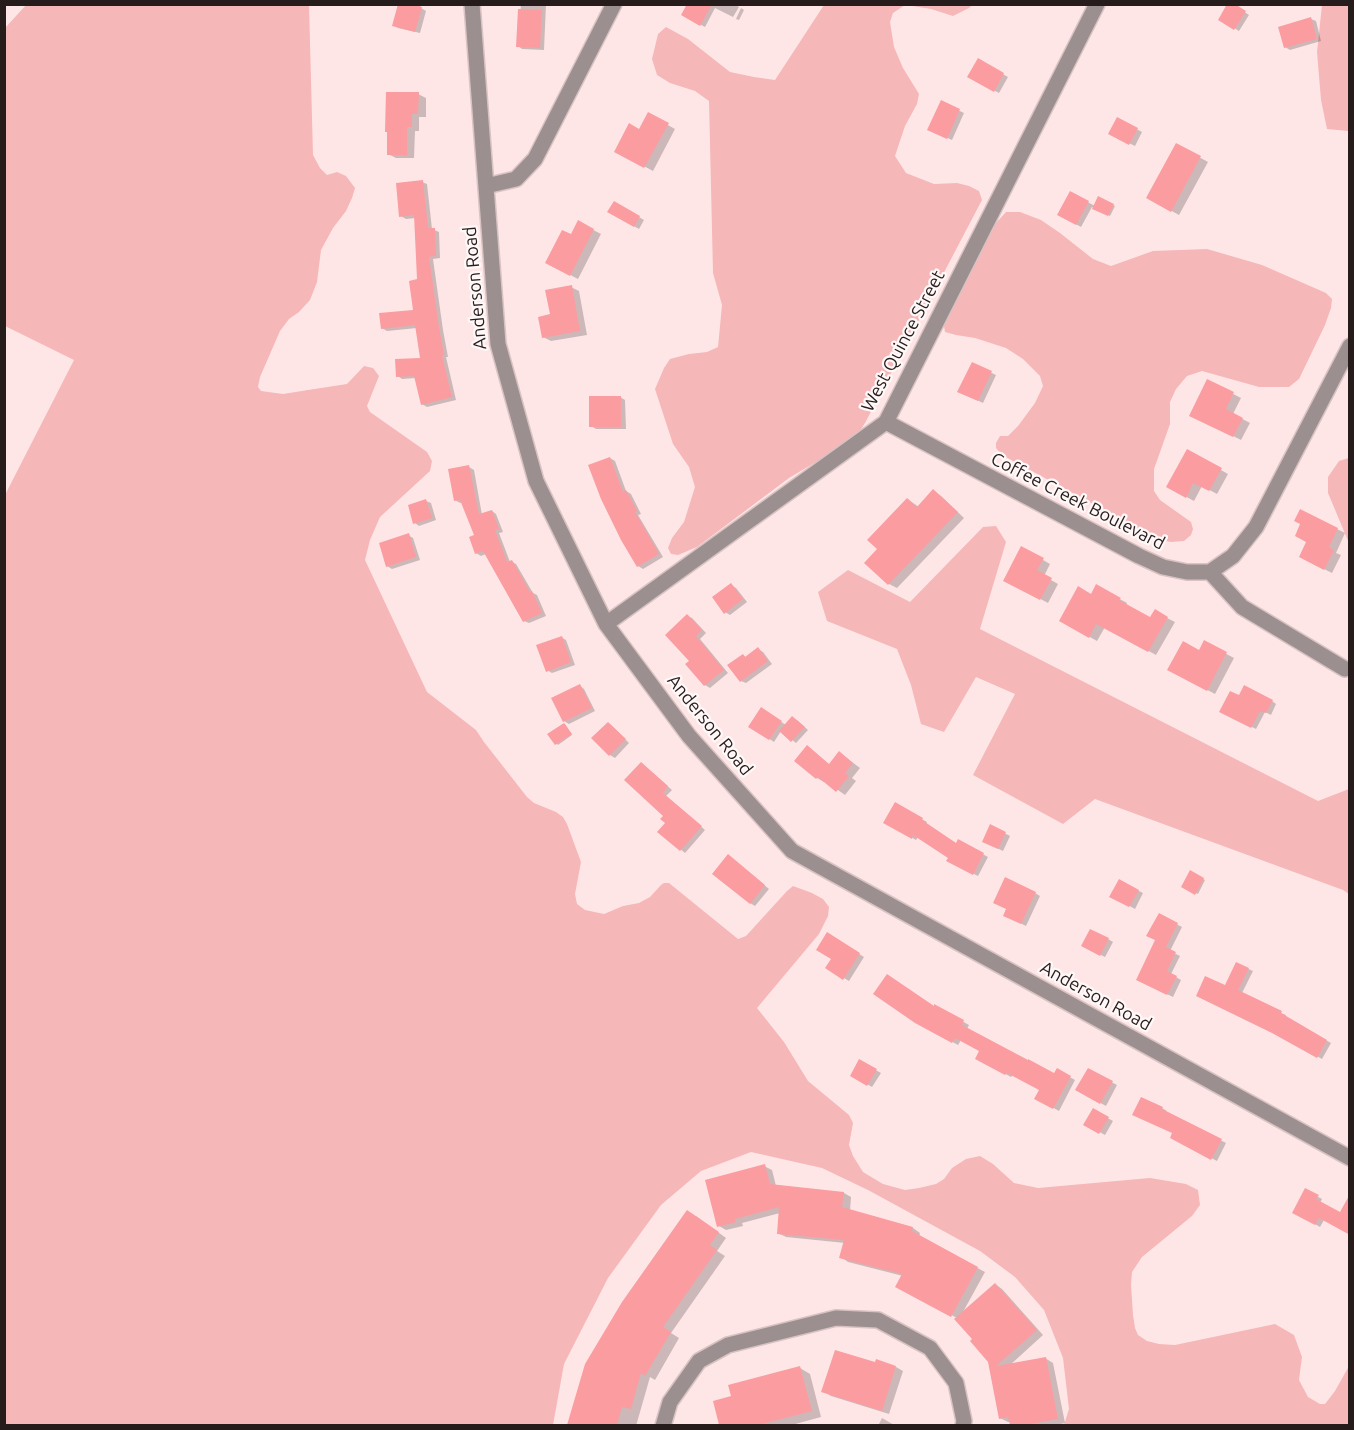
<!DOCTYPE html>
<html>
<head>
<meta charset="utf-8">
<style>
  body { margin:0 }
  #map { position:relative; width:1354px; height:1430px; overflow:hidden; background:#ffe6e6; font-family:Ubuntu,sans-serif }
  canvas { display:block }
  .frame { position:absolute; inset:0; border:6px solid #271c1c; pointer-events:none }
</style>
</head>
<body>
<div id="map">
<canvas width="1354" height="1430"></canvas>
<div class="frame"></div>
</div>
<script>
const ctx = document.querySelector('canvas').getContext('2d');
ctx.lineJoin = 'round';
function fillPath(path, color) { ctx.fillStyle = color; ctx.fill(path, 'evenodd'); }
const poly = rows => new Path2D(rows.map(r => 'M' + r).join(''));
function trace(path, color, width, dash) { ctx.strokeStyle = color; ctx.lineWidth = width; ctx.lineCap = dash ? 'butt' : 'round'; ctx.setLineDash(dash || []); ctx.stroke(path); }
function drawText(font, color, halo, rows, align = 'center') {
  ctx.font = font + ' Ubuntu,sans-serif'; ctx.lineWidth = 4.5; ctx.setLineDash([]); ctx.textBaseline = 'middle'; ctx.strokeStyle = halo; ctx.fillStyle = color; for (const [text, x, y, turn = 0] of rows) {
    ctx.save(); ctx.translate(x, y); ctx.rotate((+turn || 0) * Math.PI / 180); ctx.textAlign = isNaN(turn) ? turn : align; if (halo) ctx.strokeText(text, 0, 0); ctx.fillText(text, 0, 0); ctx.restore();
  }
}
fillPath(poly([
  [27,4,309,5,313,155,320,168,327,175,337,172,346,176,355,188,352,198,346,211,333,228,321,250,317,282,310,300,299,312,289,319,280,331,260,377,258,387,261,391,283,394,308,390,347,384,364,366,373,368,379,376,367,406,370,412,427,452,432,461,430,471,380,517,370,540,365,560,427,692,476,730,484,742,527,797,534,803,556,812,563,817,567,824,581,862,575,894,577,904,585,910,604,914,623,906,639,903,650,897,661,885,664,883,669,883,738,939,746,936,787,891,793,886,812,893,823,899,829,907,828,916,819,934,757,1008,784,1042,808,1081,849,1115,853,1123,849,1145,853,1156,863,1172,883,1184,905,1190,919,1188,936,1184,944,1179,952,1168,966,1159,980,1156,993,1164,1014,1183,1038,1188,1150,1178,1186,1184,1198,1190,1200,1205,1192,1216,1142,1257,1132,1272,1131,1285,1133,1315,1135,1328,1138,1335,1147,1341,1159,1344,1175,1345,1275,1324,1294,1335,1302,1357,1299,1380,1308,1397,1320,1404,1325,1404,1335,1391,1349,1366,1349,1425,1064,1425,1069,1409,1063,1358,1044,1310,1015,1277,980,1251,868,1190,822,1168,751,1152,701,1171,661,1205,608,1278,564,1364,553,1425,5,1425,5,495,74,360,5,326,5,28],
  [824,5,905,5,893,13,890,22,894,47,903,68,919,94,917,104,905,126,895,156,906,173,934,184,957,183,969,186,979,191,982,200,865,423,858,434,831,453,789,478,697,547,678,555,671,554,668,548,672,538,684,522,695,487,689,467,673,444,655,389,664,368,670,359,689,354,707,352,718,347,722,305,713,273,709,101,695,91,670,83,657,75,652,59,658,34,666,27,688,39,730,72,754,77,775,80],
  [906,5,972,5,969,8,953,16,931,9],
  [1322,5,1349,5,1348,131,1327,129,1321,100,1317,52],
  [1006,212,1020,212,1041,220,1060,233,1093,259,1111,266,1153,251,1207,249,1262,265,1326,293,1332,299,1331,308,1325,325,1313,350,1299,379,1289,387,1259,387,1202,371,1187,376,1176,389,1170,402,1170,424,1154,469,1154,491,1160,500,1191,522,1193,529,1191,535,1184,541,1171,542,1160,540,1002,455,996,448,996,443,1000,436,1008,436,1018,426,1035,403,1043,386,1040,376,1023,359,1006,348,975,338,956,335,945,332,944,326,946,319,995,224],
  [1349,458,1350,458,1349,543,1328,493,1328,477,1339,461],
  [996,526,1006,542,980,629,1318,801,1349,789,1349,894,1343,890,1095,799,1063,824,973,775,1015,694,976,677,944,732,921,724,911,685,897,649,827,621,818,592,848,570,910,602,983,527]
]), '#f6b7b8');
fillPath(poly([
  [521,4,546,4,544,50,522,49,518,46],
  [689,4,734,4,739,7,733,17,715,8,705,27,683,15],
  [1225,4,1233,4,1249,15,1239,31,1220,19,1228,6],
  [421,8,426,11,420,33,398,28,394,25],
  [741,8,744,10,739,20,736,19],
  [1311,19,1316,21,1321,41,1290,50,1285,47],
  [978,60,1008,77,999,93,969,77],
  [418,94,426,98,426,117,419,117,419,131,415,131,414,158,396,158,388,154],
  [941,102,964,113,952,140,934,132],
  [648,114,675,129,653,171,616,151,640,131],
  [1118,119,1142,132,1135,146,1110,134],
  [1177,145,1208,162,1179,215,1148,198],
  [422,182,427,184,432,229,439,232,440,258,433,259,443,330,448,357,446,357,456,400,427,407,422,404,416,378,402,379,398,376,422,359,417,328,387,331,382,328,414,311,419,281,416,218,406,219,401,216],
  [1071,193,1095,206,1099,198,1115,206,1110,216,1092,207,1081,227,1059,215],
  [614,203,644,220,639,229,609,212],
  [578,222,601,234,578,279,555,267],
  [571,287,579,291,587,335,551,341,543,337],
  [973,364,996,375,983,403,964,394],
  [1208,381,1241,398,1233,414,1250,423,1241,440,1199,419],
  [620,397,625,400,626,429,596,429,591,426],
  [1187,451,1228,474,1217,494,1202,486,1194,501,1168,487],
  [610,458,615,461,626,491,631,494,641,514,638,515,663,557,643,569,638,566],
  [469,467,474,470,482,515,492,511,496,514,503,532,499,533,510,562,512,562,516,564,533,593,537,595,546,616,529,623,524,621,486,554,481,556,476,553,476,536,463,502,460,503,455,500],
  [933,491,941,496,964,518,897,588,889,584,879,549,907,499,919,507],
  [426,501,431,503,436,520,419,526,415,523],
  [1301,511,1345,533,1336,553,1341,555,1332,573,1308,561,1308,542,1302,524],
  [408,535,413,538,420,560,392,569,387,566],
  [1022,548,1050,564,1044,576,1058,584,1048,603,1005,580],
  [731,585,736,588,747,602,730,615,725,612],
  [1096,586,1127,603,1126,606,1151,619,1155,612,1175,622,1156,655,1105,627,1097,641,1061,621,1092,596],
  [687,616,692,618,706,633,700,639,728,673,710,688,705,685,687,664,691,661],
  [561,637,566,640,575,665,552,673,547,670],
  [1204,642,1234,658,1215,694,1169,670,1200,652],
  [758,649,763,652,772,664,746,683,741,681,743,655,747,658],
  [580,686,584,689,595,711,569,724,564,721],
  [1240,697,1272,701,1276,704,1271,715,1265,712,1256,729,1221,712],
  [761,709,786,725,797,720,808,730,796,743,781,731,774,742,750,726],
  [608,723,612,726,629,743,615,758,610,755],
  [565,724,572,735,558,745,549,734],
  [807,747,830,765,840,753,860,768,852,778,856,781,845,795,825,781,824,782,817,778],
  [642,764,672,790,666,796,705,830,685,853,659,831,667,823,665,816],
  [895,804,927,822,926,824,957,844,959,841,988,857,978,876,948,861,950,857,918,837,916,840,885,822],
  [991,826,1010,836,1003,851,988,844],
  [733,859,769,889,755,906,750,903],
  [1190,872,1205,880,1198,894,1183,887],
  [1119,881,1143,893,1135,909,1111,896],
  [1035,893,1040,896,1026,926,1010,918,1008,909],
  [1159,915,1182,927,1170,951,1180,956,1171,974,1181,980,1173,997,1142,982,1156,940],
  [828,934,864,957,849,981,827,968,833,959],
  [1108,939,1113,942,1105,957,1083,946],
  [1237,964,1253,971,1242,993,1281,1013,1286,1015,1285,1017,1331,1043,1322,1059,1278,1035,1226,987],
  [935,1006,969,1025,967,1029,1055,1075,1057,1070,1075,1080,1059,1111,1036,1098,1040,1089,1013,1075,1011,1077,977,1058,981,1051,961,1040,958,1045,916,1022],
  [860,1061,881,1073,872,1087,852,1075],
  [1089,1070,1117,1085,1106,1106,1077,1090],
  [1142,1099,1162,1108,1167,1111,1166,1112,1226,1143,1217,1161,1172,1138,1174,1133],
  [1093,1110,1113,1121,1105,1135,1085,1124],
  [764,1166,772,1170,776,1186,844,1193,851,1197,850,1211,913,1228,920,1233,919,1237,985,1272,963,1312,995,1284,1002,1289,1043,1335,1010,1365,1045,1358,1053,1363,1065,1423,1052,1426,1012,1426,1011,1422,1008,1422,1000,1418,989,1361,974,1339,957,1318,897,1286,903,1276,848,1262,841,1257,845,1243,786,1237,778,1233,780,1213,742,1223,743,1226,726,1230,719,1226],
  [1306,1190,1322,1199,1320,1203,1340,1214,1324,1220,1320,1227,1294,1212],
  [696,1216,726,1238,717,1251,725,1256,671,1333,679,1338,655,1380,650,1377,636,1426,569,1426,586,1365],
  [896,1367,903,1371,889,1414,831,1396,823,1391],
  [800,1368,810,1374,821,1417,788,1426,721,1426,715,1402,733,1397],
  [882,1418,896,1426,878,1426]
]), '#0003');
fillPath(poly([
  [398,4,413,4,422,7,415,32,392,26],
  [687,4,712,4,700,26,681,15],
  [1227,4,1235,4,1246,11,1234,30,1218,20],
  [518,9,542,10,540,48,516,47],
  [1311,17,1317,39,1284,48,1278,27],
  [978,58,1004,73,994,92,967,77],
  [386,92,419,92,418,114,412,114,412,127,407,127,407,155,387,155,387,132,385,132],
  [941,100,960,109,947,139,927,130],
  [648,112,669,123,644,168,614,152,629,123,639,129],
  [1117,117,1138,128,1129,145,1108,134],
  [1176,143,1201,156,1171,212,1146,198],
  [423,180,428,228,435,228,436,256,429,257,439,327,444,355,442,355,452,397,421,405,414,376,396,377,395,359,420,358,415,325,381,329,379,313,413,310,409,281,417,279,414,215,399,217,396,183],
  [1070,191,1089,201,1076,225,1057,215],
  [1098,196,1114,204,1108,216,1092,209],
  [614,201,640,216,634,227,607,212],
  [578,220,594,229,570,276,545,263,562,230,571,234],
  [572,285,580,331,542,338,538,317,550,314,545,290],
  [972,362,992,371,978,401,957,392],
  [1207,379,1234,392,1226,409,1243,418,1233,437,1189,416],
  [589,396,621,396,621,427,589,427],
  [1187,449,1222,468,1209,491,1193,483,1186,498,1166,487],
  [610,457,623,492,626,490,637,511,635,512,659,554,637,567,621,540,601,499,588,465],
  [469,465,479,514,492,510,499,529,495,530,507,562,512,560,530,592,532,591,542,613,523,622,483,551,475,554,469,537,474,535,460,500,454,501,448,469],
  [933,489,958,512,888,585,864,563,877,549,867,540,907,498,917,507],
  [426,499,432,518,413,524,408,505],
  [1300,509,1338,528,1329,547,1334,550,1324,570,1299,557,1306,542,1295,536,1300,524,1294,521],
  [409,533,416,557,386,567,379,543],
  [1021,546,1044,558,1037,570,1052,578,1040,600,1003,581],
  [731,583,743,599,724,614,712,597],
  [1096,584,1121,598,1119,600,1150,617,1155,609,1168,617,1148,652,1096,624,1089,638,1059,621,1078,586,1091,594],
  [687,614,702,630,696,636,724,670,704,686,685,664,689,661,665,635],
  [562,636,571,662,546,672,536,645],
  [1204,640,1227,652,1207,691,1167,670,1183,641,1199,650],
  [758,647,768,661,740,682,727,665,743,654,745,657],
  [580,684,592,708,563,722,551,698],
  [1244,685,1273,700,1266,713,1260,711,1251,728,1219,712,1230,691,1239,695],
  [761,707,782,721,769,740,748,727],
  [792,716,805,727,791,742,779,731],
  [608,722,626,739,609,756,591,738],
  [564,723,572,734,555,745,547,734],
  [807,745,829,764,839,751,853,763,845,773,849,776,836,792,818,777,816,779,794,761],
  [641,762,668,786,663,793,702,826,680,851,657,832,665,823,660,819,663,816,624,780],
  [895,802,923,818,922,820,956,843,958,839,984,853,973,875,946,861,948,858,913,835,912,839,883,823],
  [990,824,1006,832,998,849,982,842],
  [728,854,765,885,750,904,712,874],
  [1190,870,1204,878,1195,895,1181,887],
  [1005,877,1036,892,1021,924,1003,916,1006,909,993,903],
  [1119,879,1139,890,1129,907,1109,897],
  [1159,913,1178,923,1166,947,1176,952,1167,971,1177,976,1167,995,1136,980,1155,940,1146,936],
  [1090,929,1109,938,1100,956,1081,946],
  [827,932,860,953,843,980,825,968,831,959,816,950],
  [1236,962,1249,968,1238,990,1282,1011,1281,1013,1327,1040,1317,1058,1272,1033,1196,996,1205,976,1225,985],
  [887,974,934,1006,934,1004,964,1020,962,1025,1028,1060,1028,1059,1054,1073,1057,1068,1071,1076,1053,1109,1034,1099,1039,1090,1007,1073,1005,1075,975,1059,979,1051,955,1038,952,1043,915,1023,873,994],
  [859,1059,877,1069,867,1086,850,1076],
  [1088,1068,1113,1081,1100,1104,1075,1090],
  [1141,1097,1163,1107,1162,1109,1222,1139,1211,1160,1170,1138,1172,1133,1132,1115],
  [1093,1108,1109,1117,1099,1134,1083,1125],
  [765,1164,770,1184,844,1192,842,1207,913,1227,912,1231,978,1267,951,1317,895,1287,902,1274,839,1258,844,1240,777,1234,779,1207,735,1219,736,1222,717,1227,705,1180],
  [1305,1188,1319,1195,1316,1199,1340,1212,1350,1194,1350,1235,1319,1218,1315,1225,1292,1213],
  [687,1210,719,1232,710,1245,717,1250,663,1327,671,1332,645,1376,641,1373,631,1409,622,1407,617,1425,567,1425,585,1364,622,1302],
  [995,1283,1037,1330,996,1366,1046,1357,1058,1419,1025,1425,1010,1425,1008,1417,999,1419,988,1362,970,1341,972,1339,954,1319],
  [835,1350,875,1362,876,1359,896,1366,882,1411,821,1392],
  [800,1366,812,1411,758,1425,719,1425,713,1401,731,1396,728,1385]
]), '#fa9ca0');
const minor = poly([
  [472,4,498,344,536,481,606,624,689,736,792,851,1350,1158],
  [486,186,516,179,535,159,614,4],
  [886,422,1139,556,1163,567,1187,572,1210,572,1233,556,1256,527,1350,346],
  [1210,572,1242,607,1345,669],
  [606,624,886,422,1097,4],
  [663,1426,670,1402,699,1361,728,1345,836,1318,878,1320,930,1348,956,1383,964,1421,963,1426]
]);
trace(minor, '#d8c2c2', 18);
trace(minor, '#9c8f8f', 15);
drawText('18px', '#271c1c', '#fff8f8', [
  ["Anderson Road",475,288,-95],
  ["West Quince Street",903,341,-62],
  ["Coffee Creek Boulevard",1078,501,27],
  ["Anderson Road",710,725,51],
  ["Anderson Road",1096,996,29]
]);
</script>
</body>
</html>
